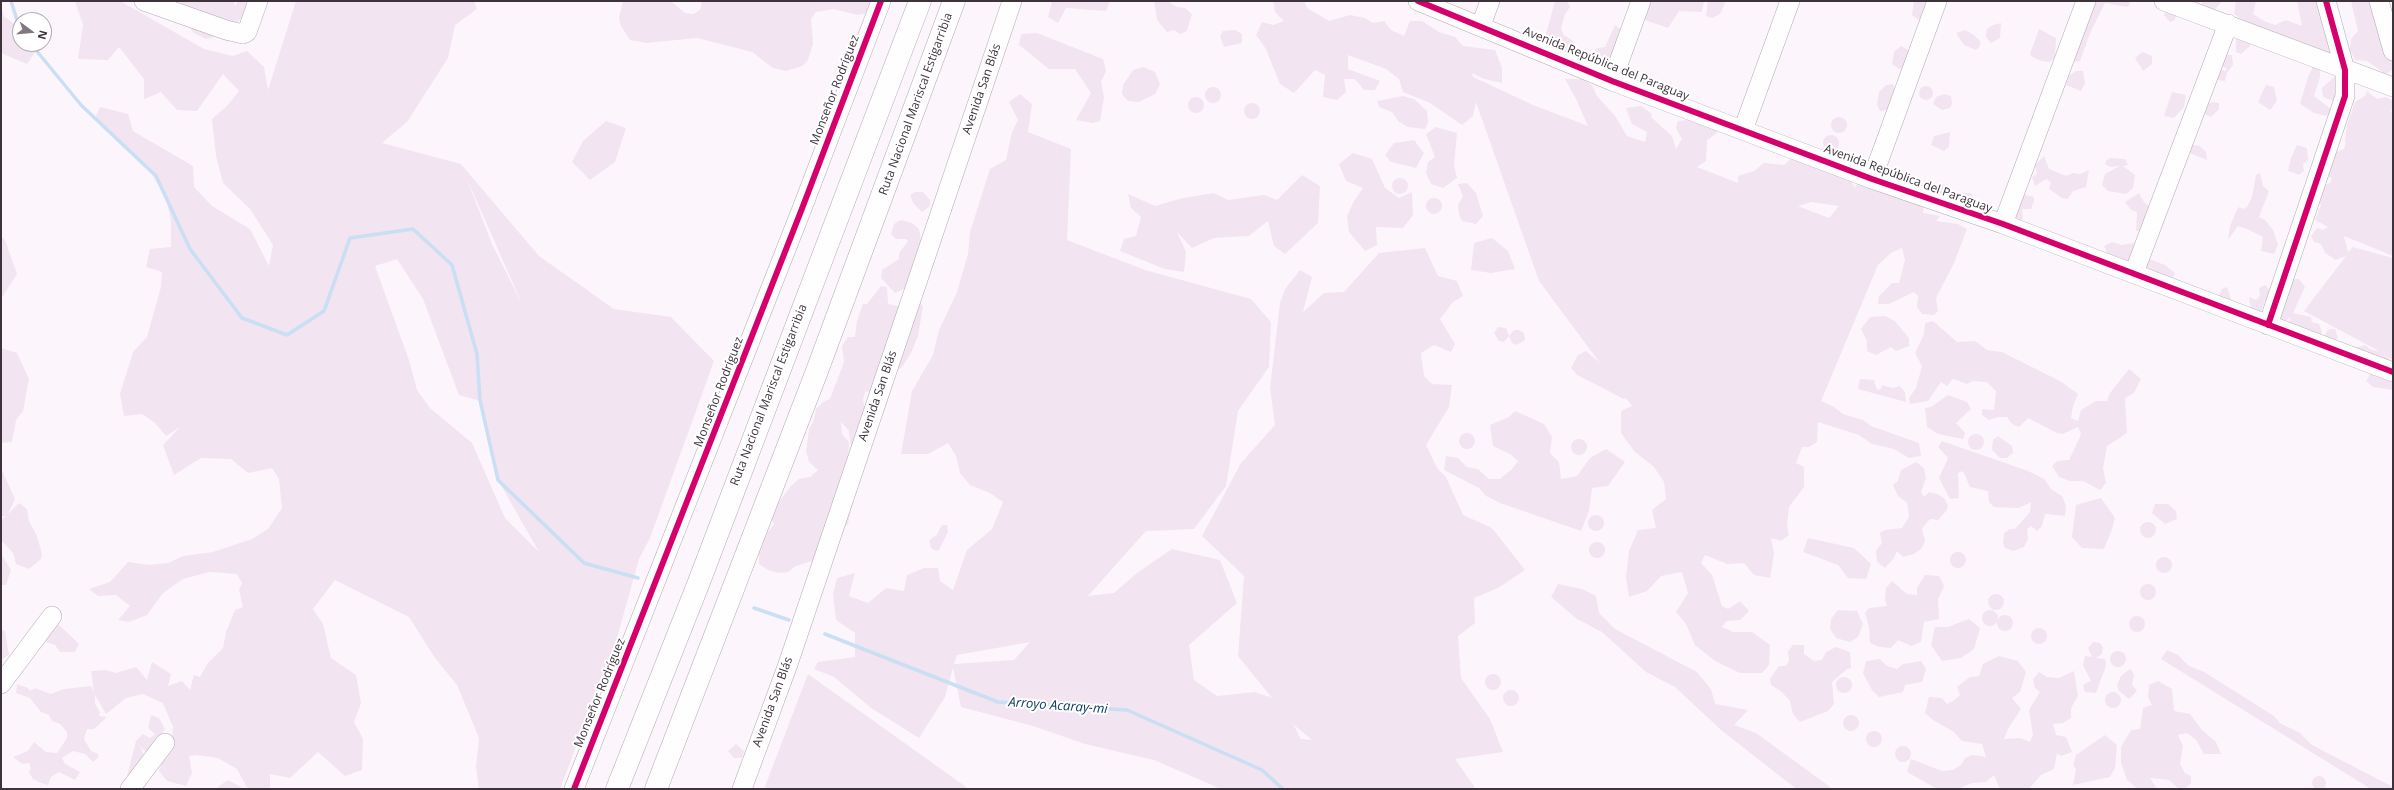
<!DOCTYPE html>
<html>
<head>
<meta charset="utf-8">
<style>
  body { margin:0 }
  #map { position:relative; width:2394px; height:790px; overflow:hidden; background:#fcf6fc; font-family:"Open Sans",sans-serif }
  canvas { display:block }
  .frame { position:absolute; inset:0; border:2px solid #3e333d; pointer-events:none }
  .north { position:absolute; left:12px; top:12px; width:40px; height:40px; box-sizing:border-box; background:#fff; border:1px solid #b2adb1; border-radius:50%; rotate:106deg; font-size:11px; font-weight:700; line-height:16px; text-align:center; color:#3e333d }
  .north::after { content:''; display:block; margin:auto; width:14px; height:18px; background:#807780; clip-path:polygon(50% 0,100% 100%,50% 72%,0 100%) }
</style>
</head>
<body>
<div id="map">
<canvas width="2394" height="790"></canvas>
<div class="frame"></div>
<div class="north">N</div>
</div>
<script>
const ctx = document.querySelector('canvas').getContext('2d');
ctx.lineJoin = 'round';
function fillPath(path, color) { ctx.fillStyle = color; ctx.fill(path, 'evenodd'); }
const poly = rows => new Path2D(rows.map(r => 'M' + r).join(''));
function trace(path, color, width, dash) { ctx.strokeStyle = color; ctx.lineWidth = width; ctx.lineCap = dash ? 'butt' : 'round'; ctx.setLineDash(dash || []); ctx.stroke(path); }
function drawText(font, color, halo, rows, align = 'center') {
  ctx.font = font + ' "Open Sans",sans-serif'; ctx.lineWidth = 4; ctx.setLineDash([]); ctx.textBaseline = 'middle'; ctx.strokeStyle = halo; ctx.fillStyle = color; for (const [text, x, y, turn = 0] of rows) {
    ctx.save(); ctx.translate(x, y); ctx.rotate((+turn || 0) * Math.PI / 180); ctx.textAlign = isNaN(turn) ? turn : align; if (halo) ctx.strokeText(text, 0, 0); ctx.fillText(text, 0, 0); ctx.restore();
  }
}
fillPath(poly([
  [75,1,120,1,204,49,233,56,247,51,264,67,268,90,296,1,474,1,477,9,455,25,448,58,407,122,382,143,461,164,539,256,614,309,671,317,714,361,650,538,639,559,617,638,560,789,479,789,476,767,479,738,457,685,435,658,409,617,335,580,313,609,323,624,331,658,356,675,361,703,354,722,363,739,362,770,345,776,318,752,290,778,270,774,270,789,248,789,237,769,218,758,197,755,189,756,192,773,186,786,167,781,159,771,164,755,171,750,173,727,163,703,143,694,126,698,106,714,95,695,95,704,100,712,99,716,107,717,94,729,87,729,84,739,91,751,98,754,98,758,93,762,85,754,73,751,62,758,65,764,80,772,75,780,59,772,51,777,48,785,41,783,33,779,29,772,31,768,29,763,22,764,13,757,28,751,34,742,46,752,57,753,67,738,67,732,60,724,52,721,49,715,41,712,30,698,16,693,17,684,28,688,30,691,35,688,51,694,64,689,91,686,94,692,91,671,106,670,116,673,136,667,147,680,152,662,171,674,168,686,182,681,190,690,194,675,200,677,207,664,223,648,226,632,235,610,243,607,239,590,242,583,237,574,209,572,183,579,163,593,147,615,129,622,118,620,130,606,116,595,98,596,89,589,110,582,128,562,149,565,168,563,183,556,213,552,252,539,268,529,282,508,279,479,272,468,248,473,231,459,201,458,174,475,163,445,180,427,166,436,155,423,142,414,124,416,120,394,133,352,147,337,161,287,162,272,146,267,150,249,171,247,171,221,167,201,151,172,95,118,100,107,128,114,133,131,193,166,194,187,212,206,250,229,269,266,273,245,250,209,223,183,216,156,212,119,227,106,239,91,223,74,197,111,177,110,161,92,144,99,144,79,119,47,108,60,78,59,83,25],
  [466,177,523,306,492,244],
  [397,259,423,299,459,395,480,401,498,480,539,552,505,518,472,443,430,408,417,390,410,363,375,266],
  [179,1,233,1,236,6,237,1,245,1,250,5,246,15,237,22,235,35,227,42,217,36,206,39,194,33,176,9,181,3],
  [623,1,671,1,685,13,693,14,700,10,702,1,870,1,866,13,858,15,833,9,816,12,811,19,813,44,808,60,802,66,786,71,773,68,752,52,697,38,646,43,630,40,621,26,619,18],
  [1052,1,1110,1,1106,11,1066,8,1058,23,1048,17],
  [1154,1,1168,1,1177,7,1185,8,1192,14,1187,31,1180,34,1174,30,1167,32,1157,20],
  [1273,1,1304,1,1307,8,1329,21,1350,15,1365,18,1373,23,1384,21,1391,30,1404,36,1410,21,1422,21,1439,32,1455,37,1463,46,1495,50,1502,68,1502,83,1484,79,1472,73,1473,77,1533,105,1588,126,1576,99,1565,79,1582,79,1592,85,1597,96,1615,116,1627,136,1645,142,1647,132,1632,124,1626,108,1641,106,1652,114,1651,117,1672,136,1676,149,1682,139,1676,128,1678,121,1721,117,1717,133,1707,140,1706,161,1697,167,1738,183,1738,176,1754,171,1764,163,1784,165,1794,156,1851,181,1855,188,1860,178,1924,202,1923,213,1940,216,1936,221,1958,224,1967,229,1954,263,1936,298,1938,311,1934,315,1922,314,1917,307,1918,296,1914,292,1889,304,1878,304,1879,296,1892,283,1899,283,1905,260,1902,248,1891,253,1878,265,1821,401,1834,407,1843,414,1863,420,1871,426,1919,443,1921,456,1909,458,1894,449,1872,444,1859,435,1818,422,1817,442,1809,447,1802,447,1796,463,1804,467,1804,487,1789,507,1787,525,1789,535,1781,541,1771,538,1774,554,1770,578,1754,575,1744,563,1727,564,1705,555,1701,563,1712,575,1722,606,1728,609,1740,601,1749,611,1740,620,1726,621,1722,627,1733,632,1752,632,1770,645,1769,665,1762,673,1740,673,1715,661,1695,645,1686,624,1676,612,1688,593,1682,572,1661,576,1647,591,1629,597,1626,577,1629,551,1638,530,1656,528,1652,510,1666,499,1664,482,1654,467,1634,451,1621,433,1621,411,1632,406,1626,398,1624,399,1577,375,1571,368,1578,355,1586,351,1600,363,1539,281,1476,102,1473,116,1462,125,1430,103,1403,92,1399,79,1386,69,1348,55,1348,69,1380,81,1375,90,1364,90,1355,79,1344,79,1346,92,1337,100,1323,97,1325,75,1315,70,1294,93,1280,84,1266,49,1256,35,1262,22,1273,25,1284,21,1275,12],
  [1811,202,1839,206,1829,218,1798,206],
  [1555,1,1567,1,1570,7,1565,14,1561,29,1564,35,1573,41,1575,52,1573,56,1551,48,1544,41],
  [1649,1,1704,1,1702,12,1679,11,1668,28,1639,18],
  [1708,1,1726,1,1720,14,1712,18,1706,16],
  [1914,1,1931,1,1924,17,1919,20,1912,15],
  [2095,1,2129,1,2130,4,2127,7,2105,3,2091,31,2080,61,2073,62],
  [2202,1,2222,1,2214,11,2202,4],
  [2236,1,2256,1,2253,14,2264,21,2275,25,2286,20,2302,26,2297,1,2321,1,2323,29,2332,53,2329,57,2244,22,2234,14],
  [2351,1,2378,1,2393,51,2393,69,2388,73,2384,73,2367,61,2355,60,2350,50,2351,39,2358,31],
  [2168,5,2177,15,2174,21,2170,22,2164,15],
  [1,7,4,16,20,29,20,44,39,46,27,64,1,53],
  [2001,23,2000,38,1991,43,1986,37,1987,29,1993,25],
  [1615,25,1620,29,1621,37,1612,63,1605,68,1582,59,1579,55,1588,55,1598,48,1605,47],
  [2039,29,2056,38,2055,57,2050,62,2041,61,2031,56,2030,54],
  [1235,30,1242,34,1242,43,1224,47,1220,36,1223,31],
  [1965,30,1974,35,1981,42,1979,47,1976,50,1964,45,1956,33],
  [1037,33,1103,59,1106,71,1101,82,1104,97,1100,121,1092,123,1076,120,1091,93,1075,69,1049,69,1019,45,1021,34],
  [2236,38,2250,38,2250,46,2241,54,2236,52],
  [1901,46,1910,51,1904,68,1899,69,1892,64,1894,52],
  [2142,52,2152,56,2152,64,2143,71,2135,58],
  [2226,55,2232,55,2233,65,2227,73,2225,81,2218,80,2214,75,2221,69,2225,71,2227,69,2223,67,2222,61],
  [2315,62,2320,63,2320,77,2314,96,2331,109,2332,114,2326,116,2314,113,2300,104,2308,77],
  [1143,67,1155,72,1160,84,1155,94,1139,102,1128,101,1122,94,1123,85,1133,70],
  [2076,71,2083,71,2085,83,2081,91,2066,85,2069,76],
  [2334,77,2342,78,2339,95,2333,101,2323,97,2322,88],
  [1893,84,1896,92,1893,109,1880,111,1877,104,1879,92,1886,85],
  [2266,85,2274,87,2277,101,2270,110,2258,102],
  '1919 93a7 7 0 1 1 14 0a7 7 0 1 1-14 0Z',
  '1205 95a8 8 0 1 1 16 0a8 8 0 1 1-16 0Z',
  [2367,91,2377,99,2386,97,2393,101,2393,110,2390,110,2393,113,2393,256,2344,236,2348,252,2353,247,2393,258,2393,360,2383,354,2393,362,2393,390,2373,387,2366,381,2372,371,2355,348,2365,345,2371,350,2379,351,2304,311,2346,256,2336,260,2325,253,2321,244,2314,242,2311,236,2317,228,2323,230,2328,227,2315,220,2321,205,2313,199,2321,187,2330,183,2332,179,2326,174,2334,153,2344,149,2346,142,2345,142,2347,125,2355,102,2365,96],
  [2172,92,2186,95,2184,107,2174,118,2164,116],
  [1020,94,1032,104,1028,132,1071,149,1067,240,1145,270,1251,299,1271,322,1269,367,1238,411,1226,486,1194,529,1146,531,1088,596,1114,593,1137,573,1172,549,1220,560,1237,603,1189,645,1194,680,1217,696,1255,692,1272,698,1238,656,1244,576,1202,536,1241,463,1275,425,1270,388,1280,303,1285,289,1300,270,1312,277,1303,312,1324,293,1344,292,1379,253,1425,248,1438,276,1457,281,1463,296,1453,302,1440,319,1455,344,1451,352,1434,345,1421,353,1424,376,1432,384,1452,385,1449,407,1426,445,1437,468,1446,477,1463,515,1492,528,1525,570,1498,588,1474,598,1475,623,1458,636,1461,678,1490,719,1503,752,1455,759,1476,789,1221,789,1154,760,1085,744,1033,726,961,707,953,668,945,697,919,738,871,708,834,677,814,669,818,662,855,657,855,633,836,620,833,594,837,578,855,573,849,596,868,603,886,588,904,591,907,575,924,568,938,568,940,581,953,590,967,550,992,529,1003,502,990,493,970,485,960,473,956,456,948,443,928,454,901,454,912,391,933,355,939,330,957,292,968,254,970,232,990,169,1006,160,1012,132,1018,120,1009,102],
  [1030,642,1014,660,954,664,957,655],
  [1293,724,1312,740,1301,739],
  [1944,94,1951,96,1952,104,1950,108,1942,110,1933,104,1936,97],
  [1403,96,1414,99,1427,111,1428,122,1425,129,1408,127,1399,122,1392,112,1379,107,1377,101],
  '1188 105a8 8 0 1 1 16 0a8 8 0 1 1-16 0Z',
  [2213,102,2219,103,2219,109,2211,117,2205,114,2206,104],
  '1244 111a8 8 0 1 1 16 0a8 8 0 1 1-16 0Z',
  '1831 125a8 8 0 1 1 16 0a8 8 0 1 1-16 0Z',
  [606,121,626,128,615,162,590,180,572,162,583,141],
  [1436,127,1457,133,1454,166,1457,178,1443,188,1431,184,1426,173,1428,162,1435,157,1426,134],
  [1950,132,1949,147,1944,151,1931,145,1934,136],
  '1823 143a8 8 0 1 1 16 0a8 8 0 1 1-16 0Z',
  [1414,140,1424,153,1416,168,1391,162,1385,155,1394,143],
  [2189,144,2200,146,2206,152,2207,160,2189,153],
  [2297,145,2307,148,2308,160,2303,164,2304,171,2299,175,2288,171,2291,158],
  [1353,153,1372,159,1385,188,1399,198,1412,192,1413,215,1403,228,1376,227,1377,245,1365,251,1349,232,1347,216,1354,201,1363,188,1346,181,1339,164],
  [2044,156,2049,169,2066,176,2073,173,2080,174,2089,170,2086,187,2073,191,2068,199,2062,198,2049,189,2051,182,2046,179,2035,186,2032,177,2037,174,2035,165],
  [2110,158,2125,159,2128,165,2123,166,2135,175,2133,188,2126,194,2108,191,2102,185,2105,174,2120,166,2110,167,2105,164,2106,161],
  [2260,173,2263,186,2269,191,2259,217,2265,220,2273,230,2278,245,2274,254,2261,251,2263,237,2245,228,2238,226,2228,240,2230,226,2236,212,2239,207,2243,209,2247,207,2252,197,2256,175],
  [1302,175,1320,186,1318,223,1285,254,1274,246,1268,221,1249,236,1214,238,1192,248,1177,232,1186,252,1184,272,1165,269,1120,251,1124,239,1136,236,1141,217,1131,208,1128,194,1155,206,1183,198,1214,193,1228,200,1264,195,1277,200],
  '1392 186a8 8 0 1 1 16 0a8 8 0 1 1-16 0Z',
  [1467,183,1476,193,1483,216,1476,224,1462,221,1459,214,1458,205,1463,196,1458,184],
  [1944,184,1953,194,1970,193,1981,207,1928,193,1932,186],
  [915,192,923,192,930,200,930,206,922,212,913,203,910,195],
  [2139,193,2144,202,2150,207,2144,232,2136,231,2137,212,2131,210,2125,202],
  [2025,195,2034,197,2034,201,2031,209,2022,209,2023,218,2018,225,2008,220,2014,198],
  '1426 206a8 8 0 1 1 16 0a8 8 0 1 1-16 0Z',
  [901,220,912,223,919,229,921,241,908,287,895,293,881,278,882,270,899,259,899,253,908,241,906,239,896,239,891,234,894,224],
  [1,236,5,240,17,274,1,299],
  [1492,238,1508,251,1515,269,1491,273,1471,270,1474,243],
  [2112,242,2121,245,2134,243,2136,251,2130,264,2110,258,2104,246],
  [2144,257,2165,265,2175,273,2171,282,2143,269],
  [2291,279,2299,279,2305,287,2293,313,2311,317,2312,322,2319,324,2322,332,2317,342,2288,327,2291,317,2281,324,2275,323],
  [2265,285,2271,291,2270,299,2265,301,2261,311,2252,315,2249,297,2256,300,2260,296,2259,288],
  [881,286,887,287,888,304,897,306,918,299,923,307,918,336,911,353,902,367,871,391,865,392,863,400,866,414,851,449,849,431,841,422,842,434,849,442,848,463,853,500,848,524,815,560,796,566,788,572,778,573,768,570,759,564,759,553,767,533,774,524,769,515,791,486,799,479,810,477,818,470,809,462,806,451,809,429,814,420,816,409,823,402,830,399,844,362,842,346,848,337,855,337,857,321,863,304,867,304],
  [2227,287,2232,302,2215,304,2222,289],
  [1885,316,1895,321,1909,338,1909,346,1896,351,1891,347,1876,355,1867,351,1867,341,1861,329,1870,317],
  [1933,321,1957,342,1975,341,1987,350,2002,352,2060,381,2078,394,2073,406,2071,418,2078,421,2081,410,2096,401,2107,401,2110,393,2129,369,2141,379,2134,393,2125,398,2127,433,2107,446,2103,468,2106,483,2100,490,2083,481,2070,481,2059,477,2052,466,2057,461,2069,460,2079,439,2081,434,2078,427,2063,434,2057,433,2028,418,2019,427,2012,424,2007,417,1998,417,1989,420,1982,415,1982,409,1994,410,1996,391,1987,382,1973,381,1967,384,1953,379,1947,386,1941,382,1928,401,1910,404,1909,398,1916,388,1922,366,1915,353,1924,334,1925,323],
  [1498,327,1506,328,1509,336,1514,330,1519,330,1524,333,1525,340,1517,345,1512,343,1509,336,1504,342,1499,341,1494,333],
  [2329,329,2335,329,2338,338,2331,343,2324,336],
  [1,348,17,353,29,379,23,411,16,420,12,442,1,443],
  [1860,379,1874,380,1877,390,1881,389,1882,385,1893,388,1900,386,1905,392,1906,402,1858,389],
  [1948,395,1967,402,1971,409,1956,423,1965,433,1963,439,1938,434,1927,427,1925,408,1931,407],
  [1515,411,1544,424,1552,437,1550,453,1559,462,1561,479,1577,476,1590,458,1606,449,1625,462,1608,486,1592,488,1589,511,1581,531,1500,503,1486,496,1479,488,1444,470,1446,456,1458,458,1467,467,1478,469,1489,479,1500,479,1512,469,1518,461,1510,454,1493,446,1490,425,1509,417],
  '1459 441a8 8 0 1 1 16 0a8 8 0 1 1-16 0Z',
  '1968 442a8 8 0 1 1 16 0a8 8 0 1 1-16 0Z',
  [1998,436,2012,446,2013,453,2007,458,2000,458,1992,450,1993,440],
  '1571 447a8 8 0 1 1 16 0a8 8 0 1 1-16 0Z',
  [1942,441,2028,471,2044,479,2052,490,2062,496,2066,506,2065,516,2045,514,2042,526,2037,531,2031,526,2027,529,2028,539,2024,547,2013,551,2005,548,2003,544,2004,533,2010,529,2015,529,2030,512,2031,502,2019,508,1994,507,1989,502,1988,491,1970,487,1963,471,1958,473,1959,498,1950,499,1939,478,1948,458,1938,447],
  [1916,462,1924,468,1926,478,1921,492,1924,497,1929,492,1937,494,1944,498,1948,505,1947,510,1938,520,1931,519,1927,522,1922,529,1925,541,1922,548,1914,554,1903,557,1897,551,1894,558,1885,568,1877,562,1876,551,1882,543,1880,533,1885,530,1902,528,1909,517,1907,503,1898,496,1893,485,1898,481,1901,470],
  [1,468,15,499,8,514,19,503,27,509,29,521,37,536,42,554,41,559,29,569,16,564,13,553,1,540,1,520,6,516,1,516],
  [2101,498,2115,518,2111,532,2104,549,2082,548,2072,537,2076,505],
  [2155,504,2168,504,2176,511,2177,519,2165,524,2152,513],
  '1588 523a8 8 0 1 1 16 0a8 8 0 1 1-16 0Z',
  '2140 530a8 8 0 1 1 16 0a8 8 0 1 1-16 0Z',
  [942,525,947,525,948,532,939,550,936,551,931,548,929,541,933,537,936,536],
  [1808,538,1854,548,1871,564,1866,579,1848,578,1838,565,1803,552],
  '1589 550a8 8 0 1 1 16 0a8 8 0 1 1-16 0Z',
  '1950 560a8 8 0 1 1 16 0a8 8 0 1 1-16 0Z',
  [1,554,11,570,6,585,1,585],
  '2156 565a8 8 0 1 1 16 0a8 8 0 1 1-16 0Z',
  [1925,575,1939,576,1944,586,1938,599,1939,619,1924,622,1921,642,1911,646,1898,640,1891,648,1880,647,1870,643,1869,627,1865,613,1869,608,1887,606,1885,599,1886,588,1892,581,1907,594,1917,595,1917,588],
  [1558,584,1582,589,1596,596,1599,613,1615,629,1697,672,1711,689,1715,704,1748,710,1734,725,1756,733,1833,789,1797,789,1790,784,1721,730,1675,687,1646,672,1602,632,1577,619,1551,597],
  '2140 592a8 8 0 1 1 16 0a8 8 0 1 1-16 0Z',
  '1988 602a8 8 0 1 1 16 0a8 8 0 1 1-16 0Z',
  [1838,610,1857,611,1863,624,1858,637,1850,642,1836,638,1830,629,1831,619],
  '1982 618a8 8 0 1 1 16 0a8 8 0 1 1-16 0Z',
  '1997 623a8 8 0 1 1 16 0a8 8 0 1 1-16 0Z',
  '2129 624a8 8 0 1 1 16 0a8 8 0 1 1-16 0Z',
  [1969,619,1980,628,1974,649,1961,658,1942,661,1931,645,1935,627,1948,627],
  [47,624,58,624,79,644,75,652,60,652,55,645,42,641],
  '2031 636a8 8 0 1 1 16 0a8 8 0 1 1-16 0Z',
  [1,630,5,631,9,655,1,660],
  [2093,642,2100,643,2103,647,2102,654,2096,658,2105,659,2106,666,2096,693,2085,692,2083,685,2091,681,2083,665,2085,656,2092,657,2088,648],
  [1793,645,1804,645,1804,654,1814,661,1822,660,1826,652,1836,647,1850,652,1851,668,1847,669,1832,682,1834,704,1828,711,1800,722,1793,714,1790,701,1782,692,1771,685,1770,679,1779,666,1786,666,1789,660,1788,651],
  [2167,650,2178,655,2189,666,2204,672,2274,716,2280,723,2300,733,2312,745,2393,787,2393,789,2371,789,2161,659],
  '2110 659a8 8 0 1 1 16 0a8 8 0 1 1-16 0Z',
  [1999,656,2018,661,2026,672,2020,692,2012,698,2021,709,2008,729,2004,739,2020,738,2030,742,2033,735,2029,710,2040,692,2035,688,2033,679,2039,672,2047,677,2059,678,2074,671,2078,696,2071,708,2071,718,2063,723,2053,724,2056,735,2066,737,2072,752,2061,756,2057,753,2054,769,2041,775,2029,789,2000,789,1994,775,1986,782,1972,783,1957,789,1937,789,1907,772,1911,759,1942,771,1953,770,1962,764,1965,758,1972,755,1986,757,1982,744,1962,741,1954,732,1933,720,1925,713,1929,697,1942,698,1947,704,1953,701,1960,695,1957,687,1970,677,1979,676,1983,664],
  [1880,659,1887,666,1897,669,1903,664,1921,661,1926,669,1922,682,1905,685,1903,692,1879,697,1872,690,1863,673,1866,661],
  [2130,669,2134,674,2132,685,2137,691,2129,699,2119,691,2117,685,2121,676],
  [808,674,969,789,764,789],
  '1485 682a8 8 0 1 1 16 0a8 8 0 1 1-16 0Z',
  '1836 685a8 8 0 1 1 16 0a8 8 0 1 1-16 0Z',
  [2158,681,2172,689,2174,711,2190,714,2202,730,2216,742,2221,754,2204,754,2196,740,2187,733,2178,735,2183,746,2180,764,2185,773,2191,776,2191,784,2184,789,2179,789,2169,780,2150,778,2157,789,2138,789,2127,780,2121,763,2121,747,2131,730,2140,729,2143,708,2152,705,2148,697,2149,685],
  '1503 698a8 8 0 1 1 16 0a8 8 0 1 1-16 0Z',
  '2105 700a8 8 0 1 1 16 0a8 8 0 1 1-16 0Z',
  [151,715,159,718,165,729,147,753,140,746,144,755,141,761,133,775,127,776,136,741,143,734,150,738,155,734,148,728],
  '1843 723a8 8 0 1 1 16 0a8 8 0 1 1-16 0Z',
  '1866 739a8 8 0 1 1 16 0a8 8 0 1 1-16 0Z',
  [2105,735,2117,745,2115,768,2110,777,2073,785,2076,769,2073,765,2076,755],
  [736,744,744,751,742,758,734,758,728,751],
  '1895 754a8 8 0 1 1 16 0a8 8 0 1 1-16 0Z',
  '2312 783a7 7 0 1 1 14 0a7 7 0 1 1-14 0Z',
  [228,780,241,787,241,789,215,789]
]), '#f2e4f1');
trace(poly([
  [11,1,20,30],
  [31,44,81,105,156,176,190,249,242,318,287,335,324,311,350,238,413,229,452,265,477,354,480,400,498,480,584,563,638,578],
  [754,608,789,620],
  [825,634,998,702,1127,710,1262,770,1283,789]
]), '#cadef4', 3.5);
const minor = poly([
  [144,1,226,30,243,34,247,32,258,1],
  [1418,1,1612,81,1872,179,2003,224,2393,372],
  [2164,1,2393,87],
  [2379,1,2393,51],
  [1481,25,1490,1],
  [1612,81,1641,1],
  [1743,130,1790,1],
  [1872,179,1937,1],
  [2003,224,2086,1],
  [2134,273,2228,24],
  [2268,325,2345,96,2345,70,2326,1],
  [1,684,52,616],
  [130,789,165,743],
  [574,789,803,206,881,1],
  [742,789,787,667,1012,1]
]);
const highway = poly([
  [617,789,699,582,920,1],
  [656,789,817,371,954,1]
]);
trace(minor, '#b2aab1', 20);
trace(highway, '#b2aab1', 23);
trace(minor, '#fffeff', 19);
trace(highway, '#fffeff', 22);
trace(poly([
  [1418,1,1612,81,1872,179,2003,224,2393,372],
  [2268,325,2345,96,2345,70,2326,1],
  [574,789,803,206,881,1]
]), '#d6006c', 6);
drawText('12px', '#3e333d', '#fff', [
  ["Avenida República del Paraguay",1606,64,22],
  ["Avenida San Blás",982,89,-71],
  ["Monseñor Rodríguez",835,90,-69],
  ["Ruta Nacional Mariscal Estigarribia",916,104,-70],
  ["Avenida República del Paraguay",1908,179,20],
  ["Monseñor Rodríguez",719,392,-69],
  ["Ruta Nacional Mariscal Estigarribia",769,395,-69],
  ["Avenida San Blás",878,396,-71],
  ["Monseñor Rodríguez",600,693,-68],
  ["Avenida San Blás",773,702,-70]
]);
drawText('italic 13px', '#03355a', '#fff', [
  ["Arroyo Acaray-mi",1058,706,4]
]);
</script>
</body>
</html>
